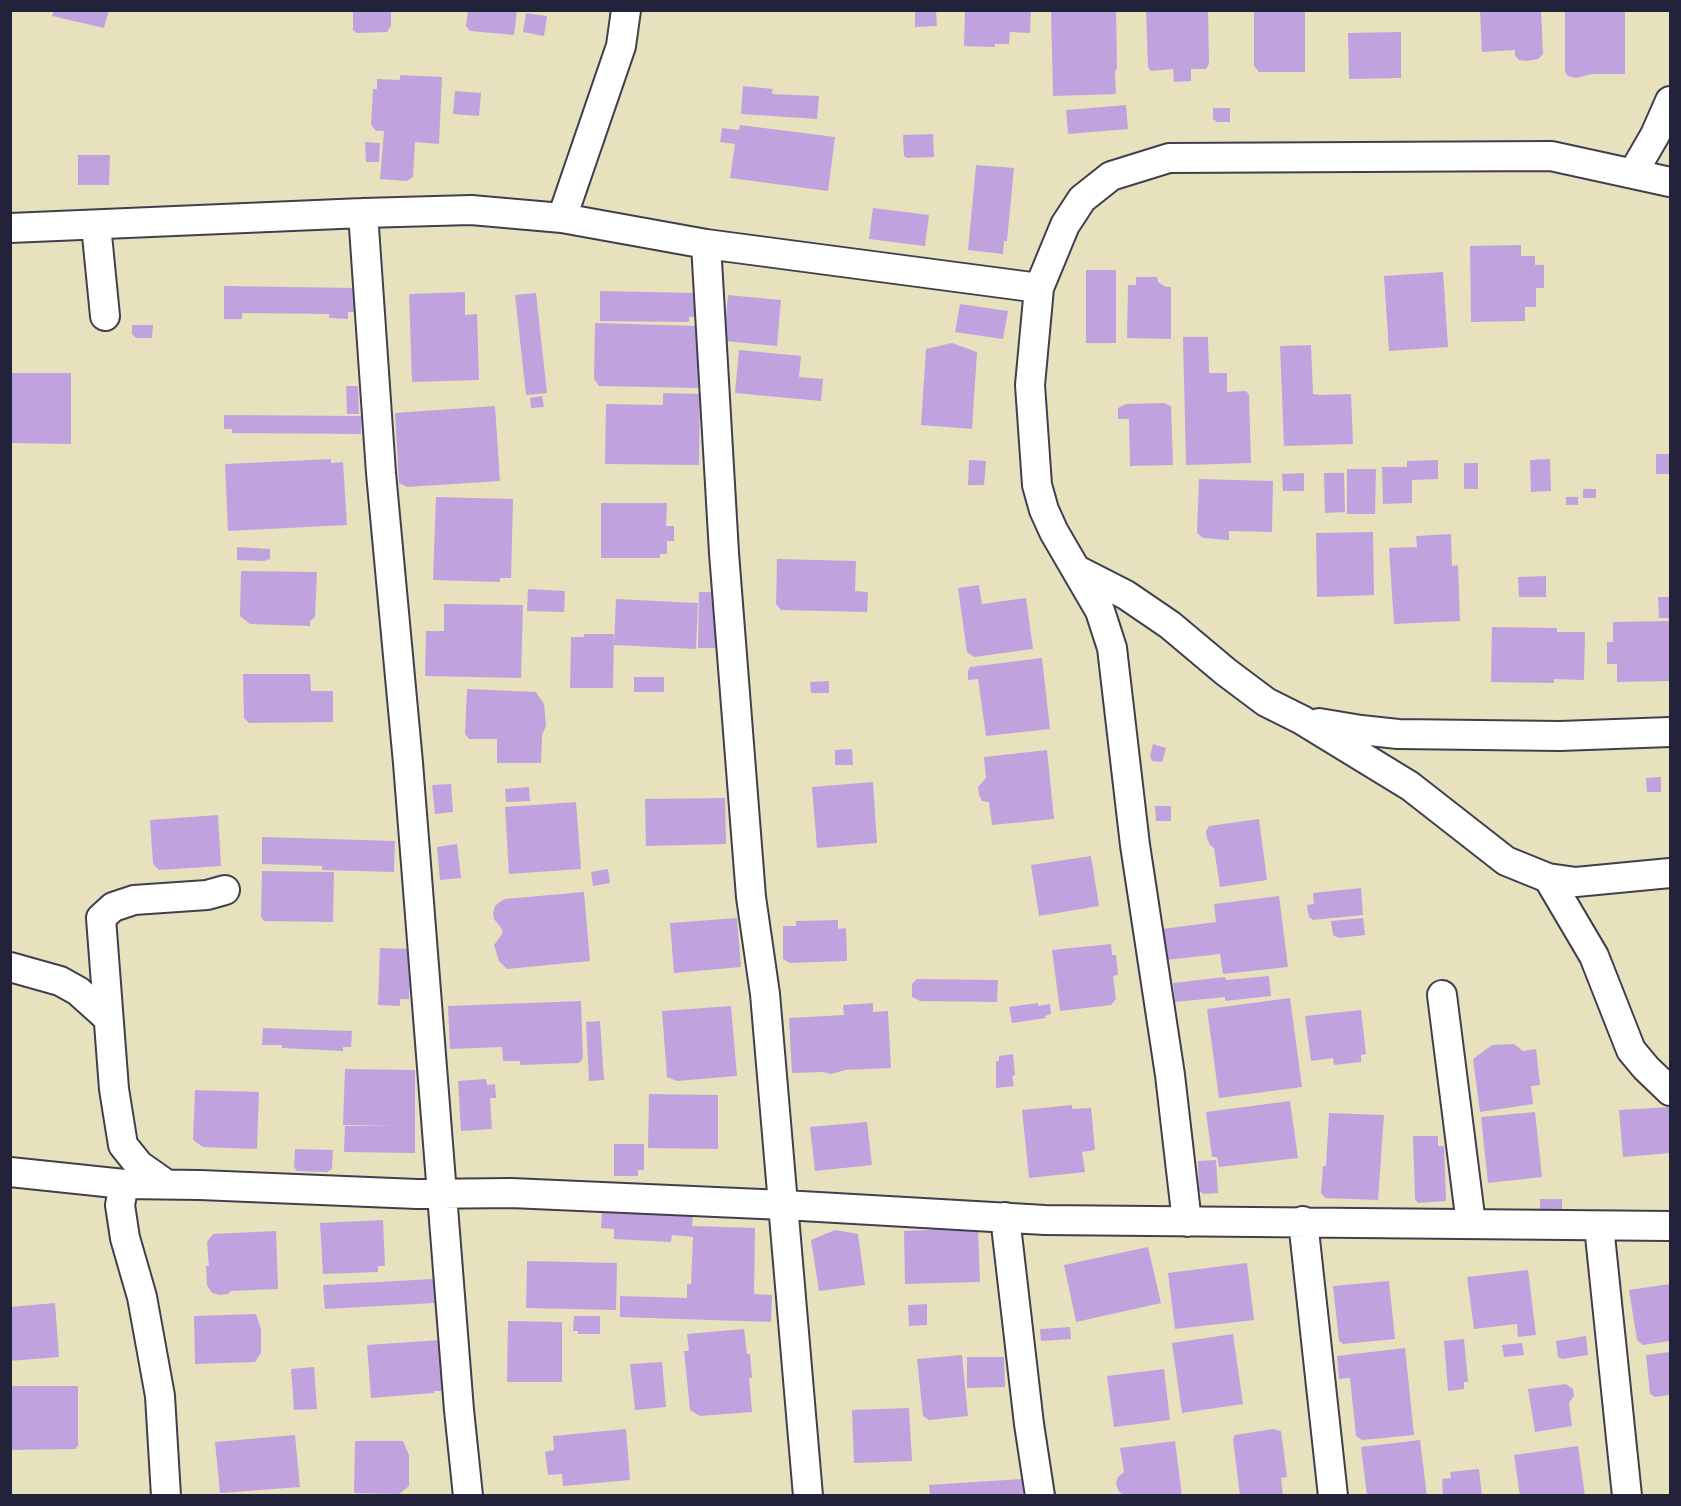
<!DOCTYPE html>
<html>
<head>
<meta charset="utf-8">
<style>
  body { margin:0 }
  #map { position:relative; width:1681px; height:1506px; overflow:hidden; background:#e8e1be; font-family:"Shantell Sans",sans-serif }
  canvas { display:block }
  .frame { position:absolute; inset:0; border:12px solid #22223b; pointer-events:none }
</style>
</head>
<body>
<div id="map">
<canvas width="1681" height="1506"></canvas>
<div class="frame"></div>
</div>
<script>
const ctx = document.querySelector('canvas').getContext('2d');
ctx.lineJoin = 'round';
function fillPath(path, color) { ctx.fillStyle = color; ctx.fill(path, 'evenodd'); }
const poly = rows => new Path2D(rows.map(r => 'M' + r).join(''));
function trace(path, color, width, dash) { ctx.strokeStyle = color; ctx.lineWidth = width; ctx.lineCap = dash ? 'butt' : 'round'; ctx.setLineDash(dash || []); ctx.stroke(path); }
fillPath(poly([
  [54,10,109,10,104,28,52,16],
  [391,10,391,26,387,32,357,33,353,30,353,11],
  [468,10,517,10,514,35,470,31,466,26],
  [915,10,936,10,937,26,915,27],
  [965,10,1031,10,1030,33,1010,32,1009,44,995,44,995,47,964,46],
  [1051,10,1116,10,1117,68,1115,72,1116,94,1053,96],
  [1146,10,1208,10,1209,64,1206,69,1191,69,1191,81,1174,82,1173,69,1151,71,1148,67],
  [1254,10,1305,10,1305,72,1259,72,1254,66],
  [1480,10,1541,10,1543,54,1538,59,1527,61,1519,60,1515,56,1515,50,1482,52],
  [1565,10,1625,10,1625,74,1592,74,1576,78,1568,76,1565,72],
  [526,13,547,16,544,36,523,32],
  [1401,32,1401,78,1349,79,1348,33],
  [400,75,442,77,439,144,415,142,413,177,407,181,380,179,384,131,376,131,371,125,373,89,377,89,377,79,400,80],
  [743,86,773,89,772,94,819,96,817,119,741,114],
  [455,91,481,93,479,116,453,114],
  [1126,105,1128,129,1068,134,1066,110],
  [1213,108,1230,108,1230,122,1217,122,1213,119],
  [740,125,835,137,828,191,730,178,735,144,720,142,722,128,739,130],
  [933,134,934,157,907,158,904,156,903,135],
  [365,142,380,143,379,162,366,162],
  [78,155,110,155,109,185,78,185],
  [976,165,1014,168,1007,241,1004,241,1003,254,968,250],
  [873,208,929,215,925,246,869,239],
  [1521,245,1521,256,1535,256,1535,265,1544,265,1544,288,1536,288,1536,307,1525,307,1525,321,1471,322,1470,246],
  [1086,270,1116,270,1116,343,1086,343],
  [1443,272,1448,347,1389,351,1384,276],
  [1136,277,1157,277,1158,282,1166,287,1171,287,1171,339,1127,338,1128,285,1136,285],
  [224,286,355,288,355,312,348,312,348,319,329,318,329,314,242,313,242,319,224,319],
  [600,291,697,293,697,317,689,317,689,322,600,321],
  [465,292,465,315,477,314,479,380,412,382,409,294],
  [536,293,547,393,526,395,515,295],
  [728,295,781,300,777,346,724,341],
  [960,304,1008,311,1003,339,955,332],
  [595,323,699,326,698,388,599,386,594,379],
  [132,325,153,325,152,338,136,338,132,334],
  [1183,337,1208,337,1209,373,1227,373,1227,392,1246,391,1249,395,1251,463,1186,465],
  [952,343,977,352,972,429,921,425,926,349],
  [1311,345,1313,394,1321,395,1351,394,1353,444,1284,446,1280,346],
  [739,350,801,356,799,377,823,379,821,401,735,393],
  [10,373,71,373,71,444,10,443],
  [346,386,358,386,359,414,347,414],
  [663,393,700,394,699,465,605,464,606,404,663,405],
  [542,396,544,407,531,408,530,398],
  [1164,403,1171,406,1173,465,1130,466,1129,419,1118,419,1118,408,1126,404],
  [495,406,500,481,407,487,399,483,395,413],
  [224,415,361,416,361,434,232,433,232,429,224,429],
  [1656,454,1670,454,1670,474,1656,474],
  [331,459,331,463,343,462,347,525,228,531,225,464],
  [1550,459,1551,491,1531,492,1530,460],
  [969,460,986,461,984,485,968,485],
  [1438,460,1438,479,1412,480,1412,503,1383,504,1382,467,1407,467,1407,461],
  [1464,463,1478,463,1478,489,1464,489],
  [1347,469,1376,469,1375,514,1347,514],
  [1304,473,1304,491,1283,491,1282,474],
  [1324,473,1344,473,1345,512,1325,513],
  [1199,479,1273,481,1272,532,1229,531,1229,540,1203,538,1197,533],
  [1583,489,1596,489,1596,498,1583,498],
  [436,497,513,499,511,578,500,578,500,582,433,580],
  [1566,497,1578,497,1578,505,1566,505],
  [601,503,667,503,666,526,674,526,674,541,667,541,667,554,660,554,660,558,601,558],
  [1373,532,1374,595,1317,597,1316,533],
  [1451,534,1452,566,1458,565,1460,621,1394,624,1389,548,1417,547,1416,536],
  [237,547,270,549,270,559,264,561,237,560],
  [777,559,856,561,855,591,868,592,867,612,781,610,776,604],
  [241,571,317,572,315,617,310,621,310,626,250,624,240,616],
  [1546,576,1546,597,1519,597,1518,577],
  [979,585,982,604,1026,598,1033,649,974,657,967,652,958,588],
  [528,589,565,591,564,612,527,611],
  [699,592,716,592,716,648,698,648],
  [1658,597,1670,597,1670,618,1659,618],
  [616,599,698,603,696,649,614,645],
  [444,604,523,605,521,678,425,676,426,631,444,631],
  [1670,621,1670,681,1617,682,1617,664,1607,664,1607,642,1613,642,1613,622],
  [1492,627,1557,628,1557,632,1585,632,1584,680,1554,679,1554,683,1491,682],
  [584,634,614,634,613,688,570,688,571,637,584,637],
  [1042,658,1050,729,986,736,978,679,968,680,968,671,970,667],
  [243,674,310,674,311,691,333,691,333,722,249,723,244,718],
  [634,677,664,677,664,692,634,692],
  [829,681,829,693,811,693,810,682],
  [467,689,536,692,544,704,546,726,542,735,541,763,497,763,497,739,469,739,465,734],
  [1153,744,1166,748,1162,762,1152,761,1150,756],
  [852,749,853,765,835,765,835,750],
  [1047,750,1054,819,992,825,989,802,982,801,979,795,978,787,986,778,984,757],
  [1661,777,1661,792,1647,792,1646,778],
  [873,782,877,843,817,848,812,787],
  [451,784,453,812,435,814,432,785],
  [529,787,530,801,506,802,505,789],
  [725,798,726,844,646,846,645,799],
  [576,802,581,869,509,874,505,807],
  [1155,806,1171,806,1171,821,1156,821],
  [218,815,221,866,159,870,153,864,150,820],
  [1259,819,1267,880,1220,887,1214,848,1210,845,1207,838,1206,831,1209,826],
  [262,837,395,841,394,872,322,870,322,866,262,864],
  [457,844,461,878,440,880,437,847],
  [1091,856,1099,906,1039,916,1031,865],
  [608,869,610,883,593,886,591,872],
  [262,871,334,872,333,922,264,921,261,917],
  [1361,888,1363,915,1313,920,1309,917,1307,905,1314,904,1313,893],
  [584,892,590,961,507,969,499,961,494,945,502,934,502,929,494,919,493,914,495,906,501,901,505,899],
  [1279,896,1288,967,1223,974,1220,954,1166,960,1162,929,1216,922,1214,904],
  [737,918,741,967,674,973,670,923],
  [1363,918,1365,935,1339,938,1333,935,1331,921],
  [838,920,838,929,846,928,847,961,790,963,783,959,783,926,796,926,796,921],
  [1111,944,1112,955,1116,955,1118,975,1113,976,1116,999,1111,1005,1060,1011,1052,950],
  [380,948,411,949,409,999,400,999,400,1006,378,1005],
  [1269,976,1271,996,1225,1001,1225,997,1175,1002,1173,983,1225,977,1226,980],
  [917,979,998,980,997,1002,920,1001,912,997,912,984],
  [1290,998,1302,1087,1219,1098,1207,1009],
  [581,1001,583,1058,579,1063,520,1065,520,1061,503,1061,502,1047,450,1049,448,1006],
  [873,1003,873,1012,888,1011,891,1068,845,1070,831,1074,823,1072,792,1073,789,1018,844,1015,843,1005],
  [1038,1003,1038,1006,1050,1004,1051,1014,1045,1016,1046,1018,1012,1023,1009,1007],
  [731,1006,737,1076,677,1081,667,1077,662,1011],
  [1361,1010,1366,1054,1361,1055,1361,1062,1334,1065,1333,1058,1311,1061,1305,1016],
  [600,1021,604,1080,589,1081,586,1022],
  [263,1028,352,1031,351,1047,343,1047,343,1051,282,1048,282,1045,262,1045],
  [1514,1044,1523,1051,1536,1049,1540,1085,1531,1086,1533,1104,1480,1112,1473,1059,1492,1045],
  [1013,1054,1015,1075,1012,1076,1014,1086,996,1088,996,1061,999,1061,999,1056],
  [345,1069,415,1070,415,1153,344,1152,345,1126,396,1126,343,1125],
  [486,1079,487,1085,495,1084,496,1098,490,1098,492,1129,461,1131,458,1081],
  [195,1090,259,1092,257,1149,203,1147,193,1140],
  [649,1094,718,1095,718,1149,648,1148],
  [1290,1101,1298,1158,1219,1167,1217,1157,1212,1157,1206,1112],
  [1072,1105,1072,1109,1091,1108,1095,1150,1082,1152,1085,1172,1029,1178,1022,1110],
  [1670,1107,1670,1153,1623,1157,1619,1110],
  [1535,1112,1542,1177,1488,1183,1481,1117],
  [1329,1113,1384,1115,1378,1200,1325,1198,1321,1193,1323,1166,1326,1166],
  [867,1122,872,1165,815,1171,810,1127],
  [1413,1136,1438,1136,1438,1146,1444,1146,1446,1201,1418,1203,1415,1199],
  [614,1144,644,1144,644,1170,638,1170,638,1176,614,1176],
  [295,1149,333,1150,332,1169,327,1172,297,1171,294,1167],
  [1216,1160,1218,1193,1204,1194,1199,1191,1198,1161],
  [1540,1199,1562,1199,1562,1210,1540,1210],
  [602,1212,693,1215,692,1226,755,1228,754,1294,772,1295,771,1322,620,1317,620,1296,687,1298,687,1284,691,1284,693,1237,672,1235,671,1242,614,1239,614,1229,601,1228],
  [383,1220,385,1266,378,1266,378,1272,323,1274,320,1223],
  [978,1228,980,1282,905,1284,904,1231],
  [835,1230,858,1234,865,1285,819,1291,811,1240],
  [276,1231,278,1289,231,1291,228,1294,220,1295,212,1293,207,1285,206,1266,209,1266,207,1242,213,1234],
  [1148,1247,1161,1303,1076,1322,1064,1265],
  [527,1261,617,1263,616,1310,526,1308],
  [1247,1263,1254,1320,1175,1329,1168,1273],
  [1528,1270,1536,1335,1518,1337,1517,1324,1474,1329,1467,1277],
  [433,1279,435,1303,325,1309,323,1285],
  [1389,1281,1395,1339,1343,1344,1339,1341,1333,1286],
  [1670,1284,1670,1341,1643,1345,1637,1340,1629,1290],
  [55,1303,59,1357,10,1361,10,1307],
  [927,1304,927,1325,909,1326,908,1305],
  [256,1314,261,1329,261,1353,255,1362,195,1364,194,1316],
  [574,1316,600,1316,600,1334,578,1334,578,1331,573,1331],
  [508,1321,562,1322,562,1382,507,1382],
  [1070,1327,1071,1339,1041,1341,1040,1329],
  [744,1329,747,1354,750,1354,752,1378,749,1378,752,1412,700,1416,690,1410,684,1351,689,1351,687,1334],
  [1233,1334,1243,1404,1182,1413,1172,1343],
  [1586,1336,1588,1355,1562,1359,1558,1357,1556,1341],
  [1464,1339,1468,1382,1464,1382,1464,1389,1448,1391,1444,1341],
  [441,1340,445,1391,434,1391,434,1393,371,1398,367,1345],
  [1522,1343,1524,1355,1504,1357,1502,1345],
  [1405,1348,1414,1435,1362,1440,1356,1436,1350,1378,1339,1379,1337,1356],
  [1670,1352,1670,1395,1655,1397,1650,1394,1646,1355],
  [962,1355,968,1416,929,1420,923,1416,917,1359],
  [967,1357,1004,1357,1005,1387,967,1388],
  [662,1362,666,1407,635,1410,630,1364],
  [314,1367,317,1409,294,1410,291,1369],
  [1164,1369,1170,1420,1114,1427,1107,1376],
  [1566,1384,1573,1389,1574,1396,1569,1403,1572,1426,1535,1432,1528,1389],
  [10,1386,78,1386,78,1446,75,1449,10,1450],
  [909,1408,912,1461,854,1463,852,1410],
  [626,1429,630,1480,563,1486,562,1474,548,1475,545,1452,554,1450,553,1436],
  [1273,1429,1281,1431,1287,1477,1281,1478,1283,1496,1240,1496,1233,1439,1235,1435],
  [295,1435,300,1487,220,1493,215,1442],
  [1420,1440,1427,1496,1367,1496,1361,1447],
  [355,1441,403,1441,409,1455,409,1486,399,1494,354,1493],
  [1175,1441,1182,1496,1124,1496,1118,1490,1116,1483,1118,1477,1124,1472,1120,1448],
  [1578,1446,1585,1496,1520,1496,1514,1455],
  [1479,1469,1482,1496,1443,1496,1442,1479,1451,1478,1450,1472],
  [1022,1479,1023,1496,930,1496,929,1485]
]), '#c0a3de');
const minor = poly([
  [1633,173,1655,135,1670,101],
  [363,213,381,473,408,763,459,1410,468,1496],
  [562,218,621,46,626,10],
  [96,225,105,316],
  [10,228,363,213,471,210,562,218,706,244,1039,288],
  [706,244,724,553,751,897,765,994,808,1496],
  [1077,570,1126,595,1170,625,1226,672,1266,702,1302,720,1410,786,1506,861,1548,878,1576,882,1670,873],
  [1319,723,1361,730,1398,734,1560,736,1670,732],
  [1548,878,1594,956,1631,1050,1646,1068,1670,1091],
  [10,967,60,981,78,991,108,1018],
  [1442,995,1471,1224],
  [10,1172,124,1184,200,1185,417,1194,511,1193,784,1205,1045,1220,1670,1226],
  [124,1184,120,1205,125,1238,142,1297,160,1396,166,1496],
  [166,1184,139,1165,123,1145,114,1089,101,918,113,907,134,900,207,895,225,890],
  [1005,1217,1029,1424,1040,1496],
  [1303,1221,1333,1496],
  [1187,1222,1170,1075,1135,845,1112,648,1100,611,1054,532,1044,510,1037,485,1030,385,1039,288,1065,225,1082,199,1111,176,1169,158,1551,156,1670,182],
  [1599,1226,1627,1496]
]);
trace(minor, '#403f4f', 32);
trace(minor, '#fff', 28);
</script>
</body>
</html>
